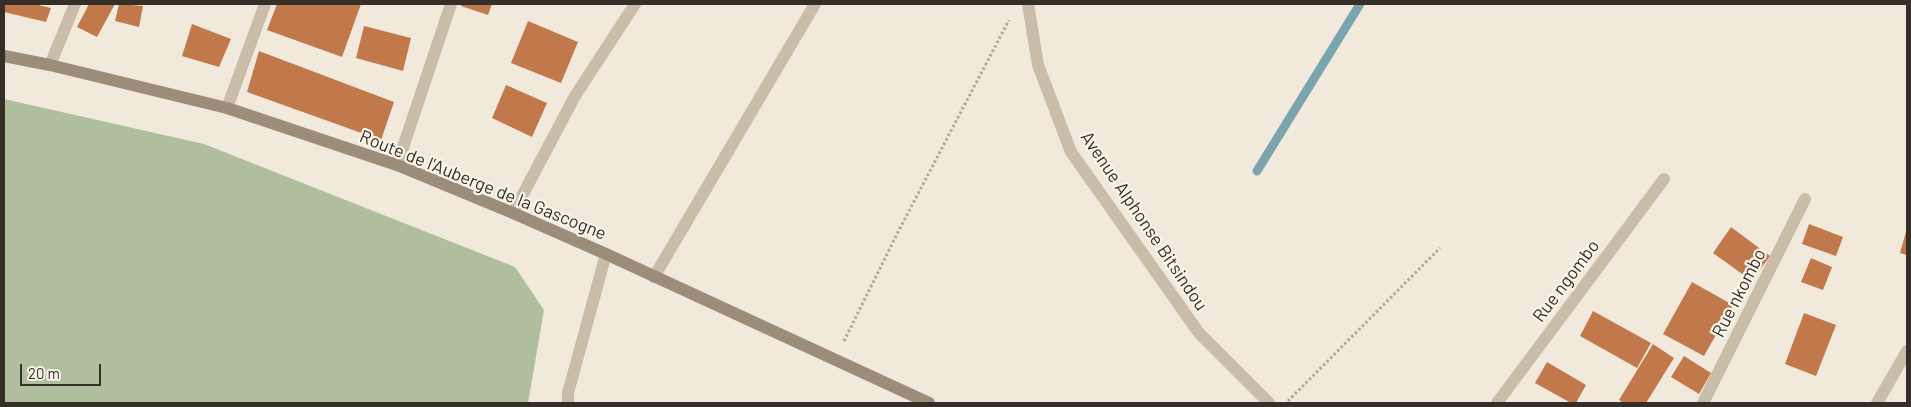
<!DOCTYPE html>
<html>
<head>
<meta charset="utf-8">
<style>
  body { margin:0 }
  #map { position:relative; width:1911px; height:407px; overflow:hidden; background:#f1eadc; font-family:Barlow,sans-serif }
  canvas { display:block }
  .frame { position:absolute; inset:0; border:5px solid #362f28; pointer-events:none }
  .scale { position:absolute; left:20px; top:364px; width:81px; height:22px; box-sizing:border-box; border:2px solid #362f28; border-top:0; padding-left:6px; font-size:15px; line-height:18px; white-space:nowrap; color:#362f28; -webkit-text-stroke:4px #f9f4e8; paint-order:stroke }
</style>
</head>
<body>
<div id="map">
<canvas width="1911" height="407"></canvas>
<div class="frame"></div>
<div class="scale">20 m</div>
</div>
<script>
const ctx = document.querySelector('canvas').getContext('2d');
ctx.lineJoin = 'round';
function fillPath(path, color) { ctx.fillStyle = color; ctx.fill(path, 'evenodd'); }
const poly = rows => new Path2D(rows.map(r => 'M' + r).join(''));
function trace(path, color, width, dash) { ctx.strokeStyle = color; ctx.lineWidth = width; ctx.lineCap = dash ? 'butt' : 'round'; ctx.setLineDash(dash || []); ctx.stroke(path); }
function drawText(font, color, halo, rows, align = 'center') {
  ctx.font = font + ' Barlow,sans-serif'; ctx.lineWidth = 4.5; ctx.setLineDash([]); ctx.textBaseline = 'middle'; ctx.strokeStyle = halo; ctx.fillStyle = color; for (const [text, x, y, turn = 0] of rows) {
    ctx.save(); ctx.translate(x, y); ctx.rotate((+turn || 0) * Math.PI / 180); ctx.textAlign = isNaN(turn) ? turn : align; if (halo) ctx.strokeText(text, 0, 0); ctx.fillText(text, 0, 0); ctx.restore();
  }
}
fillPath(poly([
  [4,99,204,144,515,267,544,310,528,403,4,403]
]), '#afbf9d');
trace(poly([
  [1257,171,1360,4]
]), '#7ca4ad', 9);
fillPath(poly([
  [4,4,34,4,51,8,46,22,4,12],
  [89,4,115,4,97,37,77,27],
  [119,4,143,6,139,27,115,21],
  [277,4,361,4,342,57,267,30],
  [461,4,492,4,488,15,461,6],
  [528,21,578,42,561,83,511,63],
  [192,24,231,39,219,67,182,56],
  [364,26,411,38,403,71,356,58],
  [259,51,394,102,381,140,247,92],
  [506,85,547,103,532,137,492,118],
  [1809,224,1843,237,1836,256,1802,244],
  [1731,227,1770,256,1752,281,1713,253],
  [1907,228,1907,255,1900,253],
  [1811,258,1832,267,1823,290,1801,282],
  [1692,282,1733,305,1704,356,1663,334],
  [1593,311,1651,343,1637,368,1580,336],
  [1804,313,1836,325,1816,376,1785,364],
  [1653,344,1674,358,1646,403,1624,403,1619,400],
  [1684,356,1711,373,1699,394,1671,377],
  [1547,362,1586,385,1576,403,1571,403,1535,383]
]), '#c1794b');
trace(poly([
  [844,341,898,232,1009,20],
  [1288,401,1440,248]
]), '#b4a693', 3, [2.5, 2.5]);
trace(poly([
  [1028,4,1038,65,1071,152,1199,333,1269,403],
  [50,65,75,4],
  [227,108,265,4],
  [397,165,451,4],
  [513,213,575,96,635,4],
  [654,277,815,4],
  [568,403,568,393,606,254],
  [1497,403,1664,179],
  [1703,403,1805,199],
  [1877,403,1907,351]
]), '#c9bca9', 12);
trace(poly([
  [4,56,50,65,227,108,397,165,513,213,606,254,929,403]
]), '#9c8c7a', 12);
drawText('18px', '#362f28', '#f9f4e8', [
  ["Route de l'Auberge de la Gascogne",483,185,22],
  ["Avenue Alphonse Bitsindou",1144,221,56],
  ["Rue ngombo",1566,281,-53],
  ["Rue nkombo",1739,293,-63]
]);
</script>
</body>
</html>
